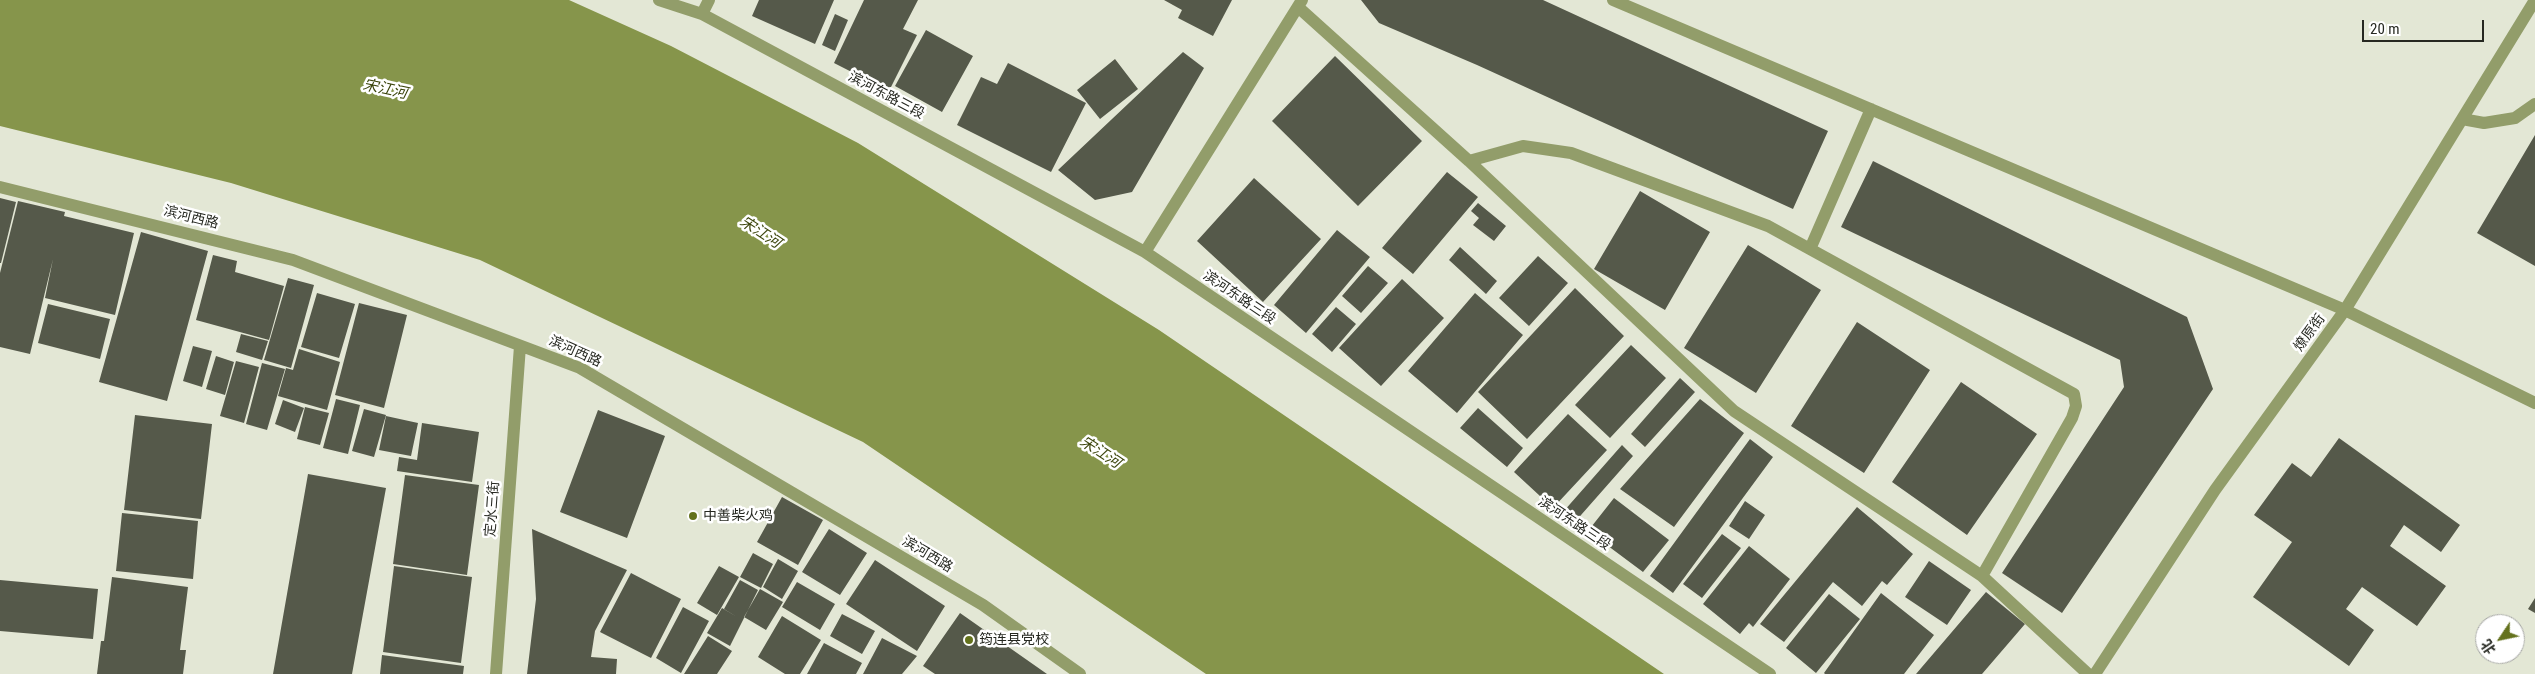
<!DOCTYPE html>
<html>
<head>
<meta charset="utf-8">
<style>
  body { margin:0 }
  #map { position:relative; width:2535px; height:674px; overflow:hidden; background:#e3e7d5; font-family:"Roboto Condensed","Noto Sans SC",sans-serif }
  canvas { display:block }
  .north { position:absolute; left:2475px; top:614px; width:50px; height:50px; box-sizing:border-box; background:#fff; border:1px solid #a8a9a6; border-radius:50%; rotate:236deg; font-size:14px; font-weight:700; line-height:20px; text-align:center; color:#262821 }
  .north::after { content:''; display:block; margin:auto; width:18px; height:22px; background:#64721d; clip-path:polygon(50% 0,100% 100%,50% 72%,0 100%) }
  .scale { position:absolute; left:2362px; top:20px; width:122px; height:22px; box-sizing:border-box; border:2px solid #262821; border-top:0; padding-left:6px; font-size:15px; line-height:18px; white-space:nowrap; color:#262821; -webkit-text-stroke:4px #fff; paint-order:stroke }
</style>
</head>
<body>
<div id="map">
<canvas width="2535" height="674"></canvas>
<div class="north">北</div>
<div class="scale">20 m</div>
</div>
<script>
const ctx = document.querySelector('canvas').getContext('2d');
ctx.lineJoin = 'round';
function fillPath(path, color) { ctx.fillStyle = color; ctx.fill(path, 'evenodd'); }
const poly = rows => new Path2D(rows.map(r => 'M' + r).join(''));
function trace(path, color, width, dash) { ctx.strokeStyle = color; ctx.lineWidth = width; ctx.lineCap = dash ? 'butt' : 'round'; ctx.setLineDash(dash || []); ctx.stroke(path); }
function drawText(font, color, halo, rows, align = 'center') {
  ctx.font = font + ' "Roboto Condensed","Noto Sans SC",sans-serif'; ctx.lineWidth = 5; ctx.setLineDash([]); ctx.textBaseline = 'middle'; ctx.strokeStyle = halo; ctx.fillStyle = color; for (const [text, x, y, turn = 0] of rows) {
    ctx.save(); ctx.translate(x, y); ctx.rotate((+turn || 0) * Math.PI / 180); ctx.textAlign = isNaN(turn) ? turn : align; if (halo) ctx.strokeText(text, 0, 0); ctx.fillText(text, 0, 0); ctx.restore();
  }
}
fillPath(poly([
  [0,0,569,0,671,46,858,143,1159,330,1664,674,1206,674,863,442,480,260,231,183,0,126]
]), '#86954b');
fillPath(poly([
  [759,0,834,0,815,44,752,16],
  [864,0,918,0,903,29,917,35,889,91,834,63],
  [1164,0,1232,0,1213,36,1178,18,1182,10],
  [1361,0,1543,0,1828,131,1793,209,1477,65,1379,23],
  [835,14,848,20,835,51,822,45],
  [926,30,973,56,942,112,895,86],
  [1183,52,1204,68,1132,192,1095,200,1058,170],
  [1335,56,1422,141,1358,206,1272,121],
  [1115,59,1138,89,1100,119,1077,90],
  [1008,63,1086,103,1051,172,957,125,981,77,997,84],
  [2535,135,2535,266,2477,233],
  [1873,161,2187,317,2213,389,2062,613,2002,573,2124,387,2120,360,1841,227],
  [1447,172,1478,197,1413,274,1382,248],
  [1254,178,1321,239,1263,302,1197,241],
  [1640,191,1710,232,1665,310,1594,269],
  [0,198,16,202,1,263,0,263],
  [18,201,65,212,64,216,134,233,115,315,45,298,53,259,30,354,0,347,0,273],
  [1478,203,1506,226,1494,241,1473,225,1479,218,1471,211],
  [1337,230,1370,257,1306,333,1274,305],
  [141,232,208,251,167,401,99,382],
  [1748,245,1821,290,1756,393,1684,348],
  [1460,247,1497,281,1486,294,1449,260],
  [213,255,237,261,235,272,284,286,269,340,196,320],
  [1538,256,1568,283,1529,326,1499,298],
  [1368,266,1388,283,1361,313,1342,296],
  [288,278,314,285,291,368,264,360],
  [1402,279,1444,318,1381,386,1339,348],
  [1575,288,1624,336,1527,439,1478,392],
  [317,293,355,304,339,358,301,347],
  [1475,293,1523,335,1457,413,1408,371],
  [359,303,407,315,384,408,335,395],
  [48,304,110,319,100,359,38,343],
  [1336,307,1356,324,1332,352,1312,334],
  [1857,322,1930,370,1864,473,1791,426],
  [241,334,268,341,262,360,236,352],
  [1631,345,1666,378,1610,438,1575,405],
  [193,346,212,351,202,387,183,381],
  [299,349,340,362,327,410,278,396,286,368,293,370],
  [216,356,234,362,225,395,206,389],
  [236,361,259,367,244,423,220,416],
  [262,363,285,369,267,430,246,424],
  [1680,378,1695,392,1645,447,1631,434],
  [1961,382,2037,434,1967,535,1892,482],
  [336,399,360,405,348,454,323,448],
  [1700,399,1744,433,1674,527,1620,489],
  [283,400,304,408,295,432,275,424],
  [305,407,329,413,320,445,297,439],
  [1478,408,1523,448,1507,467,1460,428],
  [364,409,386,415,374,457,352,451],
  [598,410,665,436,627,538,560,512],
  [1568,414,1607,450,1553,508,1514,472],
  [135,415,212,424,201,519,124,510],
  [386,416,418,423,411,456,379,450],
  [422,423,479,432,472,482,397,471,399,457,417,460],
  [2339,438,2460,525,2441,552,2404,525,2390,546,2446,586,2417,626,2362,587,2346,609,2374,630,2349,666,2253,597,2292,542,2254,515,2292,463,2311,477],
  [1750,439,1773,457,1673,593,1650,576],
  [1622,445,1633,456,1574,523,1563,512],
  [308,474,386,488,352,674,273,674],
  [405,475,479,485,467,575,393,564],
  [782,497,823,520,798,565,757,542],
  [1614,498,1669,540,1643,572,1588,531],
  [1745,501,1765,515,1749,539,1729,526],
  [1857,507,1913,554,1887,585,1882,581,1862,606,1833,582,1784,642,1760,624],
  [122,513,198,521,193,579,116,571],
  [532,529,627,570,595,631,591,657,617,659,616,674,527,674,536,599],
  [829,529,867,553,840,595,802,572],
  [1722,534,1741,548,1702,598,1683,584],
  [1749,546,1790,579,1753,627,1749,623,1740,634,1703,604],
  [753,553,773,564,761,588,740,577],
  [778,559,798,571,782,599,763,587],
  [875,560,945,606,917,651,846,604],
  [1929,561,1971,590,1947,625,1905,597],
  [394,566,472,577,461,663,383,652],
  [719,566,739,577,717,615,697,603],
  [631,573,681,599,651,658,600,632],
  [112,577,188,587,180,650,186,650,183,674,97,674,101,641,104,641],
  [0,580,98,589,93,639,0,631],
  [740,580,758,590,730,646,707,633,722,608,737,617,724,609],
  [797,582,835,604,820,630,782,607],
  [760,589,783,602,766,630,744,617],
  [1986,592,2025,624,1982,674,1916,674],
  [1881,593,1934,635,1904,674,1825,674,1824,673],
  [1829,594,1860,619,1816,673,1786,648],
  [2535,598,2535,613,2528,609],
  [683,607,709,621,681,673,656,658],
  [960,613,1047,674,935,674,923,666],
  [842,614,875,631,862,654,830,636],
  [782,616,821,640,800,674,785,674,758,657],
  [708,636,732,651,717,674,684,674],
  [882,638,917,656,902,674,863,674],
  [824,643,862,663,856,674,807,674],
  [382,655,464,666,463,674,380,674]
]), '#55594a');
trace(poly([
  [659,0,702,14,1145,252,1770,674],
  [1613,0,2345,310,2535,403],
  [1298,7,1469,161,1734,411,1982,576,2088,674],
  [702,14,709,0],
  [2462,119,2484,123,2515,118,2535,104],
  [1469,161,1523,146,1571,153,1768,226,2074,394,2076,406,2072,418,1982,576],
  [0,187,293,260,580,368,983,605,1080,674],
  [1810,249,1871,109],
  [1145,252,1302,0],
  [496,674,520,346],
  [2095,674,2215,490,2345,310,2535,0]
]), '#929d6a', 12);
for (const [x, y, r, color] of [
  [693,516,5,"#64721d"],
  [969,640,5,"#64721d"]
]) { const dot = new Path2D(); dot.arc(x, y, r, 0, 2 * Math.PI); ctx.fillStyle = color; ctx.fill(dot); trace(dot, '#fff', 2); }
drawText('14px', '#262821', '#fff', [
  ["滨河东路三段",886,96,28],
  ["滨河西路",191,218,14],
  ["滨河东路三段",1239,298,34],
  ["燎原街",2310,333,-54],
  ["滨河西路",575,352,24],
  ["定水三街",493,509,-86],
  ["滨河东路三段",1574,524,34],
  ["滨河西路",927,555,31]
]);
drawText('14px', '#262821', '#fff', [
  ["中善柴火鸡",703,516],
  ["筠连县党校",979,640]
], 'left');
drawText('italic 15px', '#3b440b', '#fff', [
  ["宋江河",385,90,12],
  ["宋江河",760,233,33],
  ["宋江河",1100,453,33]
]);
</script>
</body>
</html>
